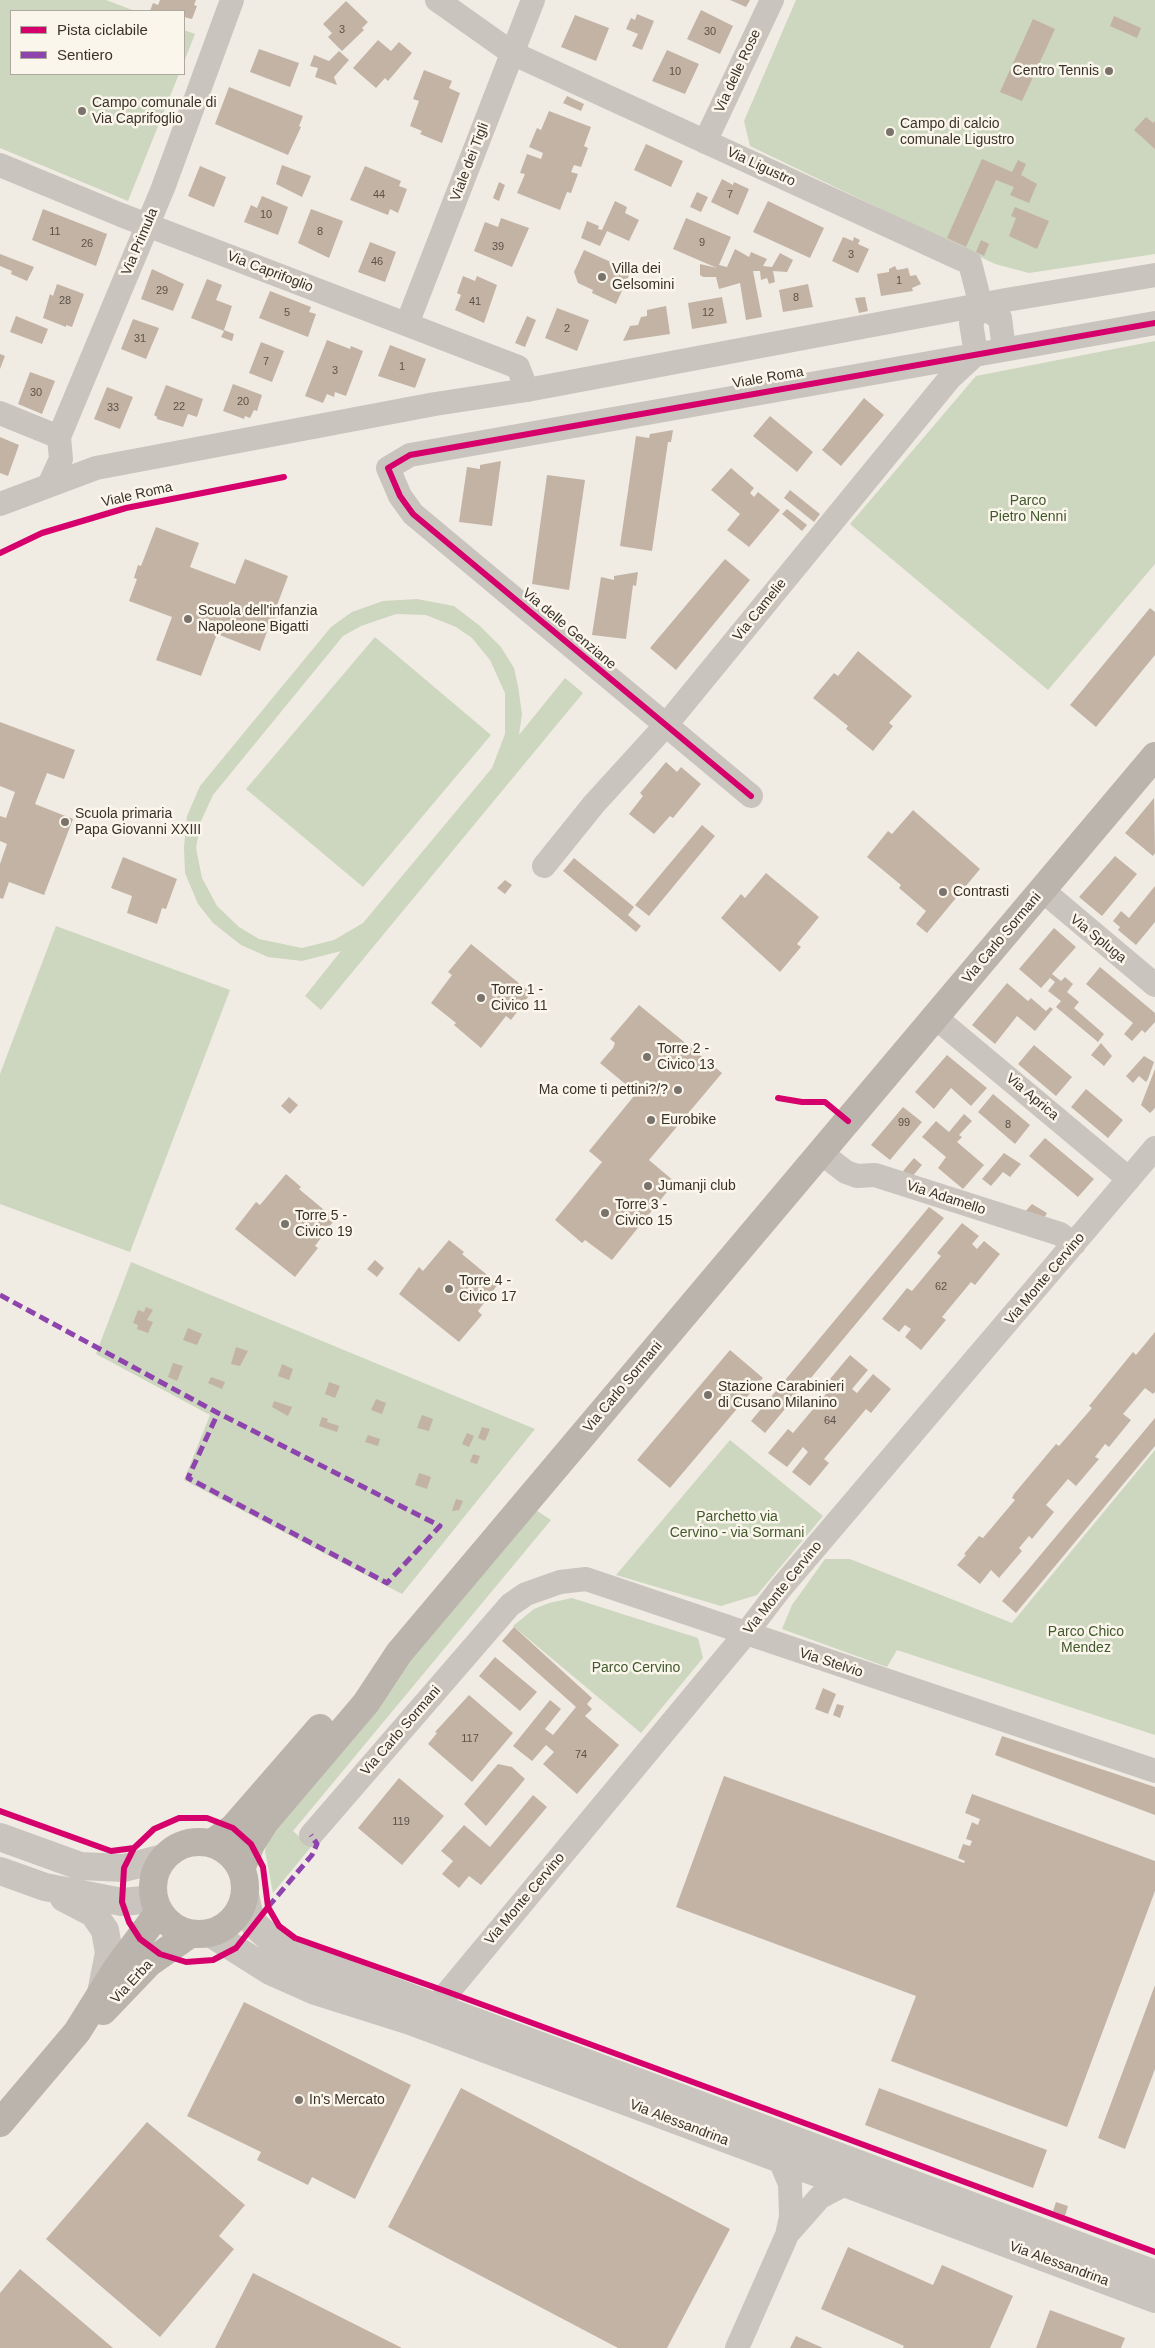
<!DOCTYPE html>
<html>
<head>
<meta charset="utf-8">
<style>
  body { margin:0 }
  #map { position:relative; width:1155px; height:2348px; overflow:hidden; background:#f0ece4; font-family:Arial,sans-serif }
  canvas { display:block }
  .legend { position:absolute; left:10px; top:10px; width:175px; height:65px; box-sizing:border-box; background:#fbf6ec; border:1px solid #aea89e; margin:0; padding:6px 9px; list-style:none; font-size:15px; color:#3a322a }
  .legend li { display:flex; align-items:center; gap:10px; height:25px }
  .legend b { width:25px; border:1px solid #aea89e }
</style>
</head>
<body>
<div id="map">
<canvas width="1155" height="2348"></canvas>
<ul class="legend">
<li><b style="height:6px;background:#d6006c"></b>Pista ciclabile</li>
<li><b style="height:6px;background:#8e44ad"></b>Sentiero</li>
</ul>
</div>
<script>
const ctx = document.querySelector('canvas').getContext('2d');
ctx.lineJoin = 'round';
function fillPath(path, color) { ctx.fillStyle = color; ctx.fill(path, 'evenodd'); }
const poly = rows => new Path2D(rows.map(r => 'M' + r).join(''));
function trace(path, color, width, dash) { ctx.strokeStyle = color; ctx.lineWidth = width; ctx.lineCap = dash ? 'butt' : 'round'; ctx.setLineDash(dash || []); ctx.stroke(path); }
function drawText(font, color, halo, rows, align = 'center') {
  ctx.font = font + ' Arial,sans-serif'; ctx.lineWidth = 5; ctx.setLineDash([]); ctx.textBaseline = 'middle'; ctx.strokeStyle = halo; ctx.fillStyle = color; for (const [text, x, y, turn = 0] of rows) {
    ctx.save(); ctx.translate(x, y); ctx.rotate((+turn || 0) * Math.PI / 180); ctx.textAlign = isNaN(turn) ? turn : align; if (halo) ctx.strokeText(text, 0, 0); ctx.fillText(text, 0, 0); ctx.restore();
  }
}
fillPath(poly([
  [0,0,106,0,135,11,11,11,11,74,179,74,128,201,0,148],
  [796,0,1155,0,1155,254,1029,273,995,264,750,146,744,121],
  [184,30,195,34,184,62],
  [1155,341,1155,564,1048,690,850,524,976,376],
  [417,599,454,606,480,626,501,647,514,668,518,686,522,714,519,735,565,678,583,693,321,1010,305,996,341,951,302,961,268,957,241,945,213,923,198,904,185,873,184,847,187,816,200,786,331,627,352,612,383,601],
  [396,614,426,615,456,627,472,638,490,660,505,693,505,734,492,768,363,923,334,940,302,948,259,939,239,927,217,906,202,878,196,848,201,821,213,795,343,636,361,626],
  [375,637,491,735,363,887,246,789],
  [56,926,230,990,130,1252,0,1204,0,1074],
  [131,1262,535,1429,402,1594,184,1480,210,1415,96,1354],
  [730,1440,823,1516,757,1595,721,1606,616,1575],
  [1155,1450,1155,1735,897,1650,887,1667,782,1629,792,1605,825,1559,850,1559,1012,1623],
  [536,1510,551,1520,293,1831,311,1847,273,1893,265,1851,270,1823],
  [572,1598,698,1638,703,1658,641,1733,513,1626,534,1609,549,1603]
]), '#cdd6be');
fillPath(poly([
  [160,0,196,0,194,5,197,6,192,19,184,17,184,11,150,11,153,3,158,5],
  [730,0,750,0,746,7],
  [346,1,368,22,362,28,364,30,342,51,328,37,332,33,323,24],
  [701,10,733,26,720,54,687,39],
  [637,14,654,21,642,50,632,46,638,34,626,29,631,18,635,20],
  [575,15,609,28,596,61,561,47],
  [1114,16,1141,28,1137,38,1110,26],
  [1033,19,1055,29,1022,101,1000,92],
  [378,40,391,51,399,42,412,53,388,81,385,78,376,88,353,68],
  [259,49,299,63,290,87,250,72],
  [667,50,699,64,685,94,652,81],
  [339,51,349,60,334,77,337,85,315,77,318,68,310,66,314,55,329,61],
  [424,70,452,81,449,88,460,93,442,143,420,134,422,131,410,126,419,101,413,99],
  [229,87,303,116,299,126,301,127,288,155,215,124],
  [567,96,584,104,581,111,563,103],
  [549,111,591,127,584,146,588,148,581,167,574,165,571,172,578,174,571,193,567,192,560,210,517,193,525,174,520,173,527,154,541,159,543,153,529,147,537,128,541,130],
  [1146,117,1153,123,1155,121,1155,149,1134,130],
  [646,144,683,161,671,187,634,170],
  [982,159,1012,172,1018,160,1026,164,1021,175,1037,184,1029,203,1010,195,1014,187,996,180,966,247,947,238],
  [282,165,311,176,302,197,276,184],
  [200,166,226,177,214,207,188,196],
  [365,166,401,181,399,186,407,189,398,213,390,209,388,215,350,200],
  [722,179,733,185,734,182,749,189,738,215,711,202],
  [499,182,505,185,499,201,493,198],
  [697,192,708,197,701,212,690,207],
  [262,196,288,207,278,235,244,222,251,205,257,208],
  [615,201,627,207,625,213,639,220,629,241,607,231,600,246,581,238,587,221,599,226,598,229,602,230],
  [768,201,824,228,810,258,753,232],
  [1015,207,1049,221,1037,249,1009,236,1016,218,1011,216],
  [43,209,107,234,96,266,32,240],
  [311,209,343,221,329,258,298,243],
  [501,218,529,228,512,267,474,251,485,222,498,227],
  [686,218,731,237,719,265,727,267,735,249,749,257,751,252,767,259,763,266,772,267,780,253,793,260,787,272,773,271,775,282,769,284,767,278,761,280,760,271,753,271,762,317,746,320,740,283,719,289,716,277,703,277,700,275,700,264,717,268,673,249],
  [843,237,853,241,854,237,860,240,858,244,869,249,858,273,832,261],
  [981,240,989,244,984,256,976,252],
  [370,242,396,252,385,282,358,272],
  [584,250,631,271,616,304,592,293,593,290,578,283,574,272],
  [0,254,34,267,27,281,11,274,12,271,0,266],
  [895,266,897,270,908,268,910,276,916,275,921,284,912,288,913,291,881,296,877,274,889,272,889,269],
  [152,269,184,284,173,311,141,299],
  [463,276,475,281,477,276,497,285,484,323,455,310,461,295,457,293],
  [207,279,222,285,216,300,232,306,224,330,234,334,232,341,221,337,224,331,191,318],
  [57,284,84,294,72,327,66,325,66,327,43,318,50,294,53,296],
  [808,284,813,307,783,312,779,290],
  [270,291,311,307,309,312,316,314,308,337,259,318],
  [722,297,727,323,692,329,688,303],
  [865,297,868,311,859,313,855,298],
  [666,306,670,334,623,341,630,326,638,325,641,317,647,316,647,310],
  [557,308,589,320,577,351,545,338],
  [16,316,48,329,42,344,10,332],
  [527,316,536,320,525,347,515,343],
  [133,319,159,328,146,359,121,349],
  [327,340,350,349,351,346,363,351,346,396,335,392,334,397,327,394,323,403,305,396],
  [261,342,284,351,272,382,249,373],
  [390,345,426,359,415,388,378,376],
  [0,354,5,356,0,369],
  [30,372,55,381,42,414,18,404],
  [233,384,262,395,257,411,254,410,250,418,245,416,244,419,223,411],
  [166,385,203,399,197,417,188,414,183,427,157,419,157,417,154,415],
  [107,387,133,397,120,429,94,419],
  [864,398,884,415,841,466,822,450],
  [770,416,813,452,797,472,753,436],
  [673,430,671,442,668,442,652,551,620,546,636,436,649,438,650,434],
  [0,437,19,445,8,476,0,473],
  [501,461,492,526,459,522,467,467,480,469,480,465],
  [731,468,754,488,750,493,754,497,758,492,780,510,749,547,727,530,740,514,711,490],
  [547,475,585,480,569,590,532,584],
  [790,490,820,514,814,522,784,498],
  [787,509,807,525,802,531,782,514],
  [156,527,199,543,190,567,235,584,245,559,288,576,273,616,276,617,271,630,268,629,260,651,217,634,201,676,156,660,172,617,129,601,137,579,134,578,138,565,141,566],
  [725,559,750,580,676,670,650,648],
  [638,572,636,586,633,585,626,639,592,635,601,577,614,580,614,576],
  [1150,608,1155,612,1155,655,1096,727,1070,705],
  [858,651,912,696,889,723,893,726,873,751,846,729,848,726,813,698,834,673,838,676],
  [0,722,75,750,64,779,47,773,35,804,73,819,44,895,9,882,3,899,0,898,0,864,7,844,0,841,0,816,6,818,15,792,0,786],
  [666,762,677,772,681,767,701,784,673,818,670,816,654,834,629,814,643,796,640,793],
  [1154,798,1155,853,1153,856,1125,833],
  [913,810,980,869,927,933,916,924,926,911,899,888,901,885,867,857,888,831,892,834],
  [702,825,715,836,649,916,635,905],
  [1115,856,1137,874,1102,916,1079,897],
  [123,857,177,879,166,909,162,908,157,924,127,913,132,896,111,888],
  [574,858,634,907,628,915,641,926,636,932,563,871],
  [766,873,819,917,797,944,801,947,780,972,721,918,741,894,745,898],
  [505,880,512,885,505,894,497,888],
  [1155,886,1155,922,1136,945,1118,930,1120,927,1113,921,1121,911,1129,918],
  [1054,928,1076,947,1052,974,1061,981,1065,977,1073,984,1067,992,1079,1002,1074,1008,1104,1034,1098,1042,1056,1007,1061,1001,1048,991,1055,982,1050,978,1041,988,1019,969],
  [471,944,531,993,511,1020,506,1016,481,1048,454,1025,456,1023,431,1003,452,975,448,972],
  [1100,967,1155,1013,1155,1022,1145,1033,1142,1030,1132,1041,1124,1034,1133,1023,1086,984],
  [1007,983,1028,1001,1031,998,1046,1011,1050,1007,1053,1009,1035,1031,1017,1016,995,1044,972,1025],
  [639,1005,722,1073,649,1160,675,1182,612,1260,585,1240,582,1243,555,1220,602,1162,589,1151,634,1096,635,1092,600,1063,613,1048,615,1043,610,1039],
  [1101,1043,1112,1056,1104,1066,1091,1055],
  [1034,1045,1072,1077,1056,1096,1018,1064],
  [947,1055,987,1088,971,1106,951,1088,934,1109,915,1092],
  [1144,1056,1154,1062,1148,1079,1146,1082,1139,1076,1133,1083,1126,1076],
  [1155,1069,1155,1108,1150,1113,1141,1105],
  [1086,1089,1123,1120,1108,1138,1071,1107],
  [993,1094,1030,1125,1015,1144,978,1112],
  [289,1097,298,1105,290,1114,281,1106],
  [903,1107,922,1122,890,1160,871,1145],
  [964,1114,972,1121,959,1135,962,1137,957,1142,984,1165,963,1189,938,1168,946,1157,922,1137,936,1121,949,1132],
  [1045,1138,1094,1179,1078,1197,1029,1156],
  [1004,1153,1021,1164,1010,1177,1003,1172,991,1186,982,1179],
  [914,1158,922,1165,911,1178,903,1171],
  [286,1174,301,1187,299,1189,335,1219,315,1246,318,1248,295,1277,235,1229,256,1202,260,1205],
  [1032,1204,1047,1213,1042,1222,1022,1215],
  [929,1207,944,1218,765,1433,751,1421],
  [962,1223,979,1236,972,1244,977,1249,984,1241,1000,1254,975,1285,971,1282,942,1317,946,1320,921,1350,905,1337,911,1329,905,1325,899,1332,882,1319,907,1288,912,1291,941,1256,937,1253],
  [449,1240,464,1252,462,1254,498,1284,478,1311,482,1315,459,1342,399,1294,419,1267,423,1271],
  [375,1260,384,1268,377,1277,367,1269],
  [146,1307,153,1310,147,1320,153,1322,148,1333,137,1329,138,1325,133,1323,138,1310,144,1312],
  [188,1328,202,1334,197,1345,183,1340],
  [1155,1332,1155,1392,1153,1394,1145,1388,1123,1414,1131,1420,1109,1447,1105,1444,1095,1457,1099,1459,1076,1486,1068,1479,1046,1505,1054,1512,1032,1539,1029,1536,1019,1548,1022,1551,999,1578,991,1570,980,1584,957,1565,966,1555,964,1554,979,1536,983,1538,1015,1500,1012,1498,1014,1494,1056,1444,1059,1446,1092,1408,1089,1406,1133,1352,1136,1355],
  [236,1347,248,1351,240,1366,231,1364],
  [730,1350,763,1378,670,1488,637,1460],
  [850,1355,868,1370,852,1389,857,1393,873,1374,891,1389,871,1413,866,1409,824,1459,829,1463,810,1486,792,1472,808,1452,803,1447,787,1467,768,1453,788,1429,793,1433,835,1383,830,1379],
  [173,1363,183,1366,177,1381,168,1377],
  [282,1364,293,1369,289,1380,278,1376],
  [211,1377,225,1382,222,1389,208,1383],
  [329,1382,340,1386,335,1398,325,1394],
  [376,1399,386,1403,382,1414,371,1410],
  [274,1401,292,1407,288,1416,272,1407],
  [422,1415,433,1419,429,1431,417,1428],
  [322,1417,328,1419,327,1422,339,1426,337,1432,319,1426],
  [1155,1418,1155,1446,1016,1613,1002,1601],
  [482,1427,490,1429,485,1441,478,1438],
  [467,1433,474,1436,469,1447,462,1444],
  [368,1435,380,1439,378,1446,365,1442],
  [473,1454,480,1456,477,1464,470,1462],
  [419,1473,431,1477,427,1489,415,1485],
  [456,1499,463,1501,459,1510,452,1511],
  [514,1627,592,1698,587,1704,592,1709,585,1716,619,1745,577,1794,543,1764,554,1752,546,1745,532,1761,513,1746,550,1700,561,1709,545,1729,553,1735,576,1707,502,1641],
  [495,1657,537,1692,520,1711,479,1676],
  [823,1688,836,1694,828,1714,815,1709],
  [469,1695,513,1733,472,1782,428,1744,437,1733,435,1732],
  [837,1704,844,1706,840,1718,833,1715],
  [1002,1736,1155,1787,1155,1815,995,1755],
  [498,1764,512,1767,525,1779,486,1826,464,1804],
  [724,1776,964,1863,965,1861,958,1858,963,1844,970,1846,972,1841,966,1839,972,1822,978,1825,980,1819,965,1813,972,1794,1155,1861,1155,1891,1067,2127,891,2061,916,1996,676,1907],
  [399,1778,444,1816,402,1865,358,1828],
  [533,1795,547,1807,481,1885,469,1876,459,1888,442,1874,453,1861,441,1851,464,1825,490,1847],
  [1155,1985,1155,2069,1125,2149,1098,2138],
  [244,2002,411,2085,355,2199,312,2177,308,2185,257,2160,261,2152,187,2116],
  [461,2088,730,2229,667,2348,618,2348,388,2227],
  [879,2088,1047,2150,1033,2188,865,2125],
  [147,2122,245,2205,219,2236,234,2249,160,2337,46,2239],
  [1056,2202,1068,2206,1065,2216,1053,2211],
  [848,2247,933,2285,942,2265,1013,2296,990,2348,903,2348,904,2346,821,2309],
  [20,2269,113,2348,0,2348,0,2293],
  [253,2273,402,2348,215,2348],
  [1050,2310,1125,2338,1121,2348,1036,2348],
  [796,2336,823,2348,790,2348]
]), '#c3b3a5');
trace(poly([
  [437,0,512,53,970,263,981,306],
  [705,142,772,0],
  [0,165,121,215,518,367,527,390],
  [981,306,1000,318,1004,349],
  [407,324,533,0],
  [976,354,971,323,981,306],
  [0,413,59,437],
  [50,483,61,459,59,437,163,188,232,0],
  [0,504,96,468,435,404,527,390,1006,300,1155,275],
  [751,796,413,514,400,496,388,468,410,455,1155,323],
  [544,866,594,804,666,725,950,378,976,354],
  [1042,890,1155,985],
  [935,1017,1129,1179],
  [821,1153,846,1172,857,1176,875,1175,1060,1234,1074,1244],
  [311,1835,510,1605,526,1594,560,1582,586,1579,1155,1771],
  [422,2018,429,2015,747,1632,780,1589,1155,1148],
  [789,2232,820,2197,845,2184],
  [737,2348,787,2235,791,2217,790,2184,780,2160]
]), '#c9c4bd', 24);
trace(poly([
  [0,1837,80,1866,124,1868,163,1858],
  [0,1871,45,1887,122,1902,153,1899],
  [245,1895,250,1917,255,1925,275,1943,304,1958,1155,2274],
  [64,1898,93,1913,105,1930,109,1953,101,1993],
  [210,1933,270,1971,315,1991,410,2021,1155,2299]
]), '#c9c4bd', 28);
trace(poly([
  '153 1888a46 46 0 1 1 92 0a46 46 0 1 1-92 0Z',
  [212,1843,233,1828,320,1728],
  [241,1869,251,1844,265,1822,366,1703,399,1653,1155,756],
  [103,2011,149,1963,190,1934],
  [0,2123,77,2032,117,1968,159,1912]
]), '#bab4ad', 28);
trace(poly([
  [0,1295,218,1413,440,1526,387,1583,188,1478,218,1413],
  [268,1907,312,1855,317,1844,311,1835]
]), '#8e44ad', 5, [10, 5]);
trace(poly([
  [0,553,42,533,126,508,284,477],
  [751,796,413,514,400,496,388,468,410,455,1155,323],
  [778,1098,802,1102,825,1102,848,1121],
  [0,1811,111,1851,134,1848],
  [179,1818,207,1818,233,1828,251,1844,263,1867,268,1907,236,1948,213,1960,186,1962,160,1954,140,1939,129,1922,122,1902,124,1868,134,1848,154,1829,179,1818],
  [268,1907,279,1926,295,1938,448,1992,1155,2252]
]), '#d6006c', 6);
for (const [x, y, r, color] of [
  [1109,71,5,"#7a736b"],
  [82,111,5,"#7a736b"],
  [890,132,5,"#7a736b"],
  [602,277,5,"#7a736b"],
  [188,619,5,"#7a736b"],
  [65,822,5,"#7a736b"],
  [943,892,5,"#7a736b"],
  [481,998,5,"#7a736b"],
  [647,1057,5,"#7a736b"],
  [678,1090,5,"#7a736b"],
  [651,1120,5,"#7a736b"],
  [648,1186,5,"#7a736b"],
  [605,1213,5,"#7a736b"],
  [285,1224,5,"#7a736b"],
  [449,1289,5,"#7a736b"],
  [708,1395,5,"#7a736b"],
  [299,2100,5,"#7a736b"]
]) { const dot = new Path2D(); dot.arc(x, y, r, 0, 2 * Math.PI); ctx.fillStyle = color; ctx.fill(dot); trace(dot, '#fbf6ec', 2); }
drawText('11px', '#5c5249', null, [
  ["3",342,30],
  ["30",710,32],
  ["10",675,72],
  ["44",379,195],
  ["7",730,195],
  ["10",266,215],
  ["11",55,232],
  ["8",320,232],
  ["9",702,243],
  ["26",87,244],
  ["39",498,247],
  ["3",851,255],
  ["46",377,262],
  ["1",899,281],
  ["29",162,291],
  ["8",796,298],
  ["28",65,301],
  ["41",475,302],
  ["5",287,313],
  ["12",708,313],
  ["2",567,329],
  ["31",140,339],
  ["7",266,362],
  ["1",402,367],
  ["3",335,371],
  ["30",36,393],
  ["20",243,402],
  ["22",179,407],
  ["33",113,408],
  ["99",904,1123],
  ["8",1008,1125],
  ["62",941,1287],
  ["64",830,1421],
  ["117",470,1739],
  ["74",581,1755],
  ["119",401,1822]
]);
drawText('14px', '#3a322a', '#fbf6ec', [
  ["Via delle Rose",738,71,-65],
  ["Viale dei Tigli",470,162,-69],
  ["Via Ligustro",761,167,25],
  ["Via Primula",140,242,-67],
  ["Via Caprifoglio",270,272,21],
  ["Viale Roma",768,378,-10],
  ["Viale Roma",137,495,-13],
  ["Via Camelie",760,610,-51],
  ["Via delle Genziane",569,629,40],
  ["Via Carlo Sormani",1002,938,-50],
  ["Via Spluga",1098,939,39],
  ["Via Aprica",1032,1097,40],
  ["Via Adamello",946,1198,18],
  ["Via Monte Cervino",1045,1279,-50],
  ["Via Carlo Sormani",623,1387,-50],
  ["Via Monte Cervino",783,1588,-51],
  ["Via Stelvio",831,1663,18],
  ["Via Carlo Sormani",401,1731,-49],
  ["Via Monte Cervino",525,1899,-50],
  ["Via Erba",132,1982,-47],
  ["Via Alessandrina",679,2123,21],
  ["Via Alessandrina",1059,2264,20]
]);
drawText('14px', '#3a322a', '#fbf6ec', [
  ["Centro Tennis",1099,71,"right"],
  ["Campo comunale di",92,103],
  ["Via Caprifoglio",92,119],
  ["Campo di calcio",900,124],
  ["comunale Ligustro",900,140],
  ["Villa dei",612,269],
  ["Gelsomini",612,285],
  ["Scuola dell'infanzia",198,611],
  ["Napoleone Bigatti",198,627],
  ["Scuola primaria",75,814],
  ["Papa Giovanni XXIII",75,830],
  ["Contrasti",953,892],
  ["Torre 1 -",491,990],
  ["Civico 11",491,1006],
  ["Torre 2 -",657,1049],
  ["Civico 13",657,1065],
  ["Ma come ti pettini?/?",668,1090,"right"],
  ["Eurobike",661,1120],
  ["Jumanji club",658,1186],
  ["Torre 3 -",615,1205],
  ["Civico 15",615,1221],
  ["Torre 5 -",295,1216],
  ["Civico 19",295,1232],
  ["Torre 4 -",459,1281],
  ["Civico 17",459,1297],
  ["Stazione Carabinieri",718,1387],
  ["di Cusano Milanino",718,1403],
  ["In's Mercato",309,2100]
], 'left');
drawText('14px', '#42592d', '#fbf6ec', [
  ["Parco",1028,501],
  ["Pietro Nenni",1028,517],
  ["Parchetto via",737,1517],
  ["Cervino - via Sormani",737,1533],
  ["Parco Chico",1086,1632],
  ["Mendez",1086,1648],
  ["Parco Cervino",636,1668]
]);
</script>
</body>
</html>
